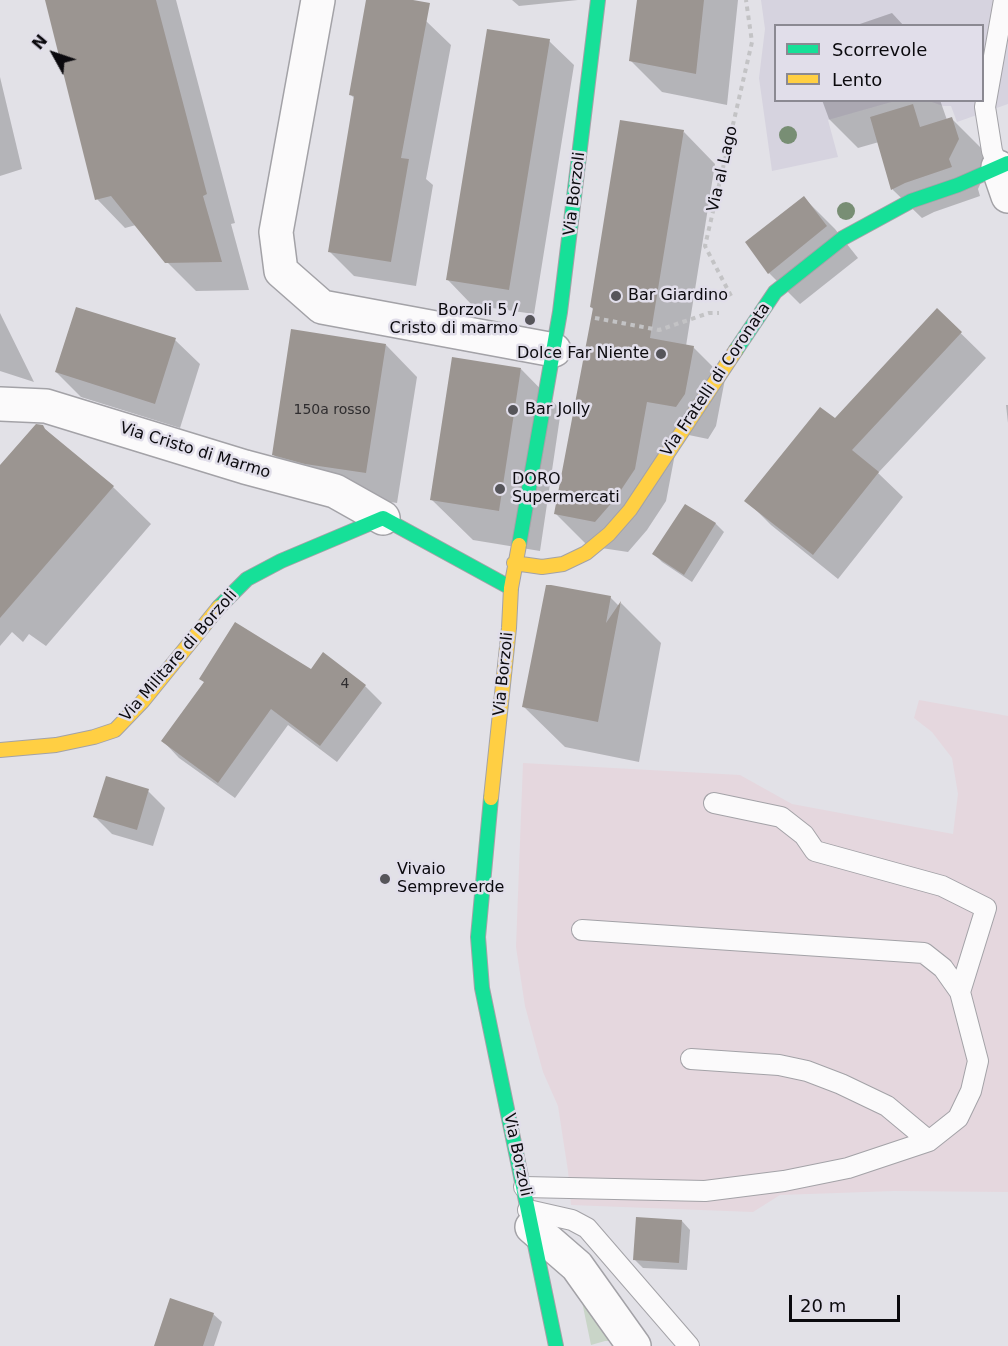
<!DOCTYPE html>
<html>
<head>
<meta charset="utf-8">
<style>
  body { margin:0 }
  #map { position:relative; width:1008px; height:1346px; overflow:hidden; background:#e2e1e7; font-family:"DejaVu Sans",sans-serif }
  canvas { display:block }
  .legend { position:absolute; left:774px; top:24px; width:210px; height:78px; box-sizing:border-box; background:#e1deea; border:2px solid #8b8992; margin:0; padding:8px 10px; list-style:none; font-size:18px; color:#0b0a0e }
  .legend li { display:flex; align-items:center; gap:12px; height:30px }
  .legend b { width:30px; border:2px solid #8b8992 }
  .north { position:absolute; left:24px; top:24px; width:60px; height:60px; -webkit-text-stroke:4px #e1deea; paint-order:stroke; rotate:310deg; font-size:16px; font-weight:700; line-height:24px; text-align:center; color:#0b0a0e }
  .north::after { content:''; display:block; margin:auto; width:21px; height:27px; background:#0b0a0e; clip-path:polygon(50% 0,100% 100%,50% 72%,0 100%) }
  .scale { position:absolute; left:789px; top:1295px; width:111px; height:27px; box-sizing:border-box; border:3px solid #0b0a0e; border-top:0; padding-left:8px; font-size:18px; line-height:21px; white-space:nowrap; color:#0b0a0e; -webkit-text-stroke:4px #e1deea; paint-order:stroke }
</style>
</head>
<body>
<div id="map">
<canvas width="1008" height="1346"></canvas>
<ul class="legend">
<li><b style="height:8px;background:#16e098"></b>Scorrevole</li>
<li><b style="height:8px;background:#ffcf43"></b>Lento</li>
</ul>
<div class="north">N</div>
<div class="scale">20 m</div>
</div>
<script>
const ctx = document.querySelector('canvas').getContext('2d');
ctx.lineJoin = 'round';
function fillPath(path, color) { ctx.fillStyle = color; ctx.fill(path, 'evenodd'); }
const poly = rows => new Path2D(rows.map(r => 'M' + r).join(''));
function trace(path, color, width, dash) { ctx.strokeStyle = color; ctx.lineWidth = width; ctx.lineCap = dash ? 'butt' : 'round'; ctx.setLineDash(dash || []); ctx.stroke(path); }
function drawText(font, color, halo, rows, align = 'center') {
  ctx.font = font + ' "DejaVu Sans",sans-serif'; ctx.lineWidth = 5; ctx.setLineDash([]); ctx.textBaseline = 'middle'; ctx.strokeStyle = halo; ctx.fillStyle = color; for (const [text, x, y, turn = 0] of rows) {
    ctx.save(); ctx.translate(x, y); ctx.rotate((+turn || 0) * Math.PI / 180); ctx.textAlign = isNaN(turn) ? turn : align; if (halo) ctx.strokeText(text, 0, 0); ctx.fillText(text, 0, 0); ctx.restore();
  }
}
fillPath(poly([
  [761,0,1008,0,1008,104,957,122,951,106,943,106,929,101,982,100,982,26,776,26,776,100,895,101,828,120,838,157,772,171,759,78,765,29]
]), '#d6d3df');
fillPath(poly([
  [919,700,1008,716,1008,1192,894,1191,780,1195,753,1212,571,1205,568,1171,558,1106,543,1072,525,1006,516,947,523,763,740,775,792,804,953,834,958,794,952,758,932,732,914,718]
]), '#e5d7de');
fillPath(poly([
  [580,1292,615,1341,605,1341,591,1345]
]), '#c9d5c8');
fillPath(poly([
  [46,0,176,0,235,223,231,224,249,290,196,291,167,262,136,225,125,228,97,199],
  [512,0,578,0,519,6],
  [638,0,738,0,727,105,662,92,631,61],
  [892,13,904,26,854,26],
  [426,21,451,45,426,179,433,185,416,286,354,276,329,251,355,99,351,95],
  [549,41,574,65,534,314,472,305,448,280],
  [0,77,22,169,0,176],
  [822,100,940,100,947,120,952,119,981,148,987,169,978,189,980,196,934,212,922,218,893,190,879,142,858,148,829,119],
  [684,132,715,164,686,346,693,347,725,379,716,426,708,439,679,433,666,501,647,530,628,552,588,546,556,514,594,310,591,307],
  [804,198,835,229,858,258,800,304,769,273],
  [937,310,986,358,878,473,903,497,838,579,771,525,747,501,835,420],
  [0,313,34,382,0,371],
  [175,340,200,364,180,428,81,397,56,372],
  [386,345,417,377,397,503,338,494,304,485,273,454],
  [521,369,561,410,540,551,473,540,432,500],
  [1006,405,1008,405,1008,423],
  [42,426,57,441,113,487,151,524,46,646,29,634,23,642,12,632,0,646,0,468],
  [685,506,716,524,724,532,692,582,662,562,654,554],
  [610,597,619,606,621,603,661,643,639,762,565,747,524,707],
  [324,655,365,686,382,703,337,762,288,725,235,798,179,758,163,741,311,671],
  [148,791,165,808,153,846,112,834,95,817],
  [682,1221,690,1230,687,1270,643,1268,634,1259],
  [213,1314,222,1322,214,1346,156,1346]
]), '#0003');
fillPath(poly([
  [45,0,156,0,207,194,203,196,222,262,165,263,111,196,95,200],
  [366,0,413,0,430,3,401,158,409,159,391,262,328,252,354,96,349,95],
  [637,0,704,0,696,74,629,61],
  [487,29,550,39,509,290,446,280],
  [913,104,920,127,952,117,959,139,949,159,952,167,905,183,891,190,870,117],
  [620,120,684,130,650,338,694,346,685,394,676,407,647,402,635,469,615,499,595,522,554,514,593,308,590,307],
  [804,196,827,226,768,274,745,242],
  [76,307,176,338,155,404,55,372],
  [937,308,962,332,852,450,879,472,813,555,744,501,820,407,835,418],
  [291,329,386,344,366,473,305,464,272,455],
  [452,357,521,368,499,511,430,500],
  [36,424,43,425,45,429,114,486,0,618,0,465],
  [685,504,716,523,684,575,652,554],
  [546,585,551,585,611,596,606,623,621,601,598,722,522,707],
  [235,622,311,669,323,652,366,685,320,746,271,709,218,783,161,741,204,682,199,679],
  [106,776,149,789,137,830,93,817],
  [636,1217,682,1220,679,1263,633,1260],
  [170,1298,214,1313,203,1346,154,1346]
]), '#9b9591');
const lane = poly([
  [998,167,992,151,985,107,1004,0],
  [714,803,781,817,804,835,815,851,942,886,986,908,960,992],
  [691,1059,779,1065,807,1071,841,1084,887,1106,929,1141],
  [524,1187,705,1191,784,1181,848,1168,929,1141,958,1118,971,1091,978,1061,960,992,943,968,924,953,582,930],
  [528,1210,572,1220,587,1228,689,1346]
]);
const street = poly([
  [318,0,276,232,281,271,322,307,554,350],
  [998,167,1008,196],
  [0,404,46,406,245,467,335,491,383,518],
  [532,1227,577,1266,634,1346]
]);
const fast = poly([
  [736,350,775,292,843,238,911,201,958,185,1008,163],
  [519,545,560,312,598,0],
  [219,607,247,579,281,561,383,518,511,588],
  [491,798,478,937,482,988,556,1346]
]);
const slow = poly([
  [514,563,542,567,563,564,586,553,609,534,630,510,736,350],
  [0,750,56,745,94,737,115,730,142,702,219,607],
  [491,798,509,628,511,588,519,545]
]);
trace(lane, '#a3a2a7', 22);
trace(street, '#a3a2a7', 36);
trace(fast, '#a3a2a7', 16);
trace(slow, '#a3a2a7', 16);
trace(poly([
  [731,296,705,246,752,42,746,0],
  [595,318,659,330,709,313,719,313]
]), '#c3c3c5', 4, [4.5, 4.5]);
trace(lane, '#fbfafb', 20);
trace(street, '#fbfafb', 33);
trace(fast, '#16e098', 14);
trace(slow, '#ffcf43', 14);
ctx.fillStyle = '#788e74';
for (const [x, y] of [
  [788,135],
  [846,211]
]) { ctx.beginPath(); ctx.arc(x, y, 9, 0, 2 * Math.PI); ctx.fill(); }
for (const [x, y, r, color] of [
  [616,296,6,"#56555a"],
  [530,320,6,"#56555a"],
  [661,354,6,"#56555a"],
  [513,410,6,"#56555a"],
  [500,489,6,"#56555a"],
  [385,879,6,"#56555a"]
]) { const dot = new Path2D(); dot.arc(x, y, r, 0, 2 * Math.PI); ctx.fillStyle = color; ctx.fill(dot); trace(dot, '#e1deea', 2); }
drawText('14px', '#2f2d2f', null, [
  ["150a rosso",332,410],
  ["4",345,684]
]);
drawText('16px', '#0b0a0e', '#e1deea', [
  ["Via al Lago",723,169,-77],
  ["Via Borzoli",575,194,-83],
  ["Via Fratelli di Coronata",716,380,-56],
  ["Via Cristo di Marmo",195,451,17],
  ["Via Militare di Borzoli",179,656,-49],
  ["Via Borzoli",504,674,-84],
  ["Via Borzoli",517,1155,78]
]);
drawText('16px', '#0b0a0e', '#e1deea', [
  ["Bar Giardino",628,296],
  ["Borzoli 5 /",518,311,"right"],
  ["Cristo di marmo",518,329,"right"],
  ["Dolce Far Niente",649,354,"right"],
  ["Bar Jolly",525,410],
  ["DORO",512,480],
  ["Supermercati",512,498],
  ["Vivaio",397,870],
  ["Sempreverde",397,888]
], 'left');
</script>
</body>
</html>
